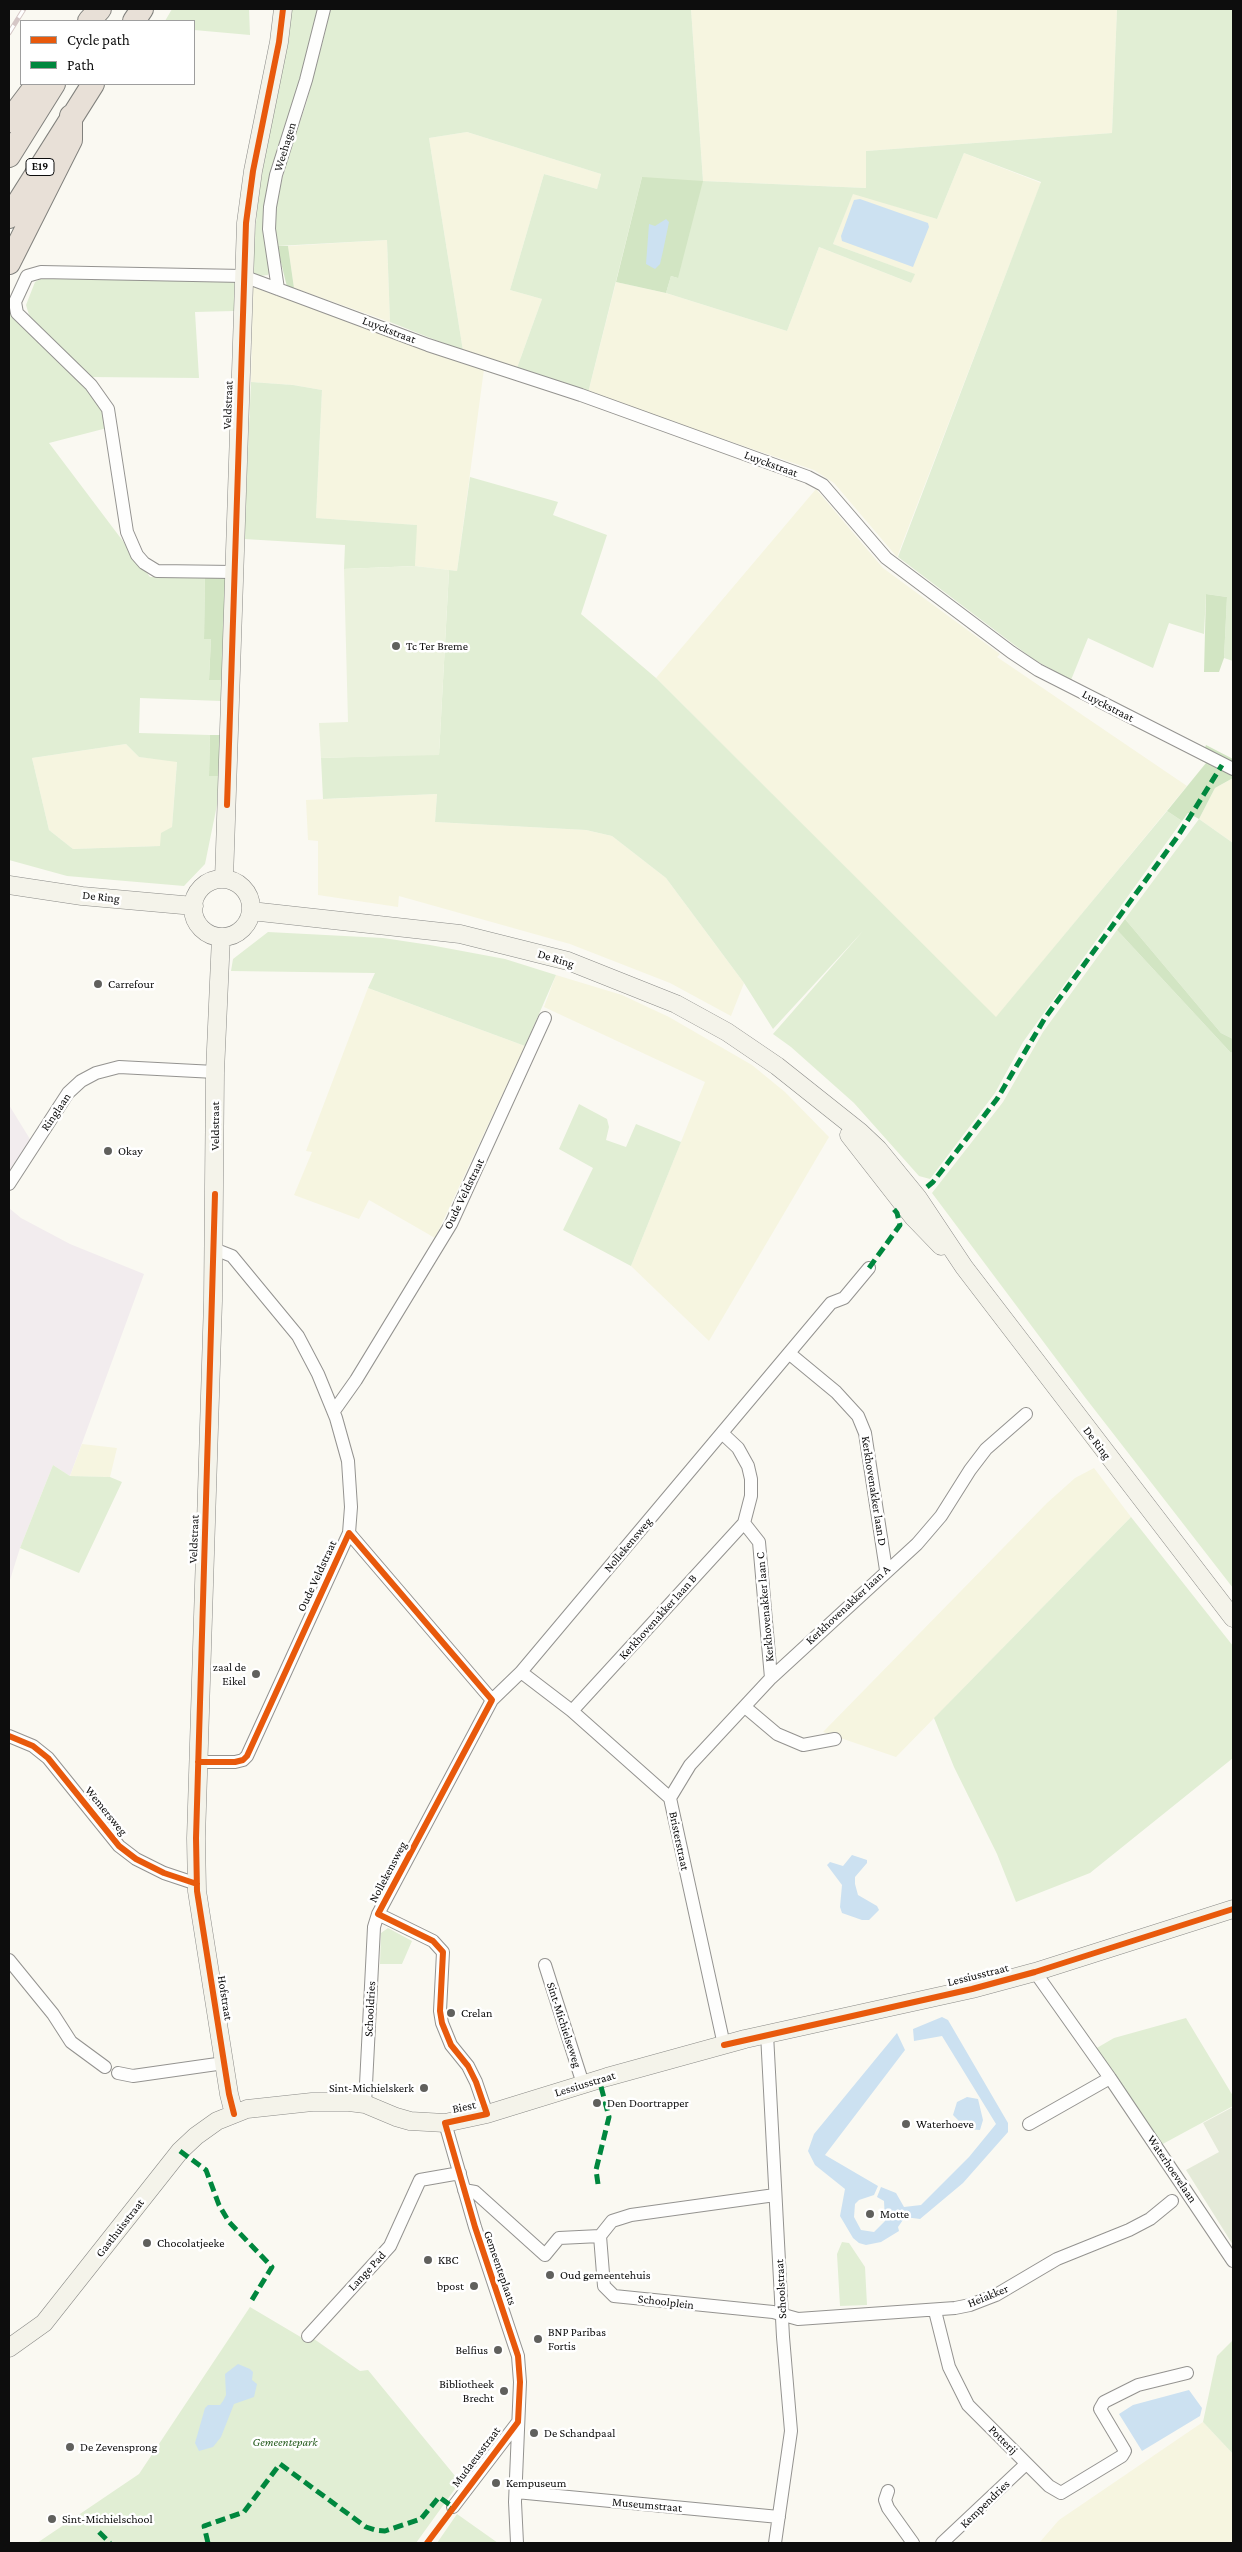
<!DOCTYPE html>
<html>
<head>
<meta charset="utf-8">
<style>
  body { margin:0 }
  #map { position:relative; width:1242px; height:2552px; overflow:hidden; background:#faf9f2; font-family:"Crimson Pro",serif }
  canvas { display:block }
  .frame { position:absolute; inset:0; border:10px solid #0d0d0d; pointer-events:none }
  .legend { position:absolute; left:20px; top:20px; width:175px; height:65px; box-sizing:border-box; background:#fff; border:1px solid #9e9e9e; margin:0; padding:6px 9px; list-style:none; font-size:15px; color:#0d0d0d }
  .legend li { display:flex; align-items:center; gap:10px; height:25px }
  .legend b { width:25px; border:1px solid #9e9e9e }
</style>
</head>
<body>
<div id="map">
<canvas width="1242" height="2552"></canvas>
<div class="frame"></div>
<ul class="legend">
<li><b style="height:6px;background:#e8590c"></b>Cycle path</li>
<li><b style="height:6px;background:#00873e"></b>Path</li>
</ul>
</div>
<script>
const ctx = document.querySelector('canvas').getContext('2d');
ctx.lineJoin = 'round';
function fillPath(path, color) { ctx.fillStyle = color; ctx.fill(path, 'evenodd'); }
const poly = rows => new Path2D(rows.map(r => 'M' + r).join(''));
function trace(path, color, width, dash) { ctx.strokeStyle = color; ctx.lineWidth = width; ctx.lineCap = dash ? 'butt' : 'round'; ctx.setLineDash(dash || []); ctx.stroke(path); }
function drawText(font, color, halo, rows, align = 'center') {
  ctx.font = font + ' "Crimson Pro",serif'; ctx.lineWidth = 5; ctx.setLineDash([]); ctx.textBaseline = 'middle'; ctx.strokeStyle = halo; ctx.fillStyle = color; for (const [text, x, y, turn = 0] of rows) {
    ctx.save(); ctx.translate(x, y); ctx.rotate((+turn || 0) * Math.PI / 180); ctx.textAlign = isNaN(turn) ? turn : align; if (halo) ctx.strokeText(text, 0, 0); ctx.fillText(text, 0, 0); ctx.restore();
  }
}
fillPath(poly([
  [9,1105,33,1144,9,1182],
  [9,1208,21,1218,70,1244,144,1274,70,1476,53,1465,20,1548,9,1583]
]), '#f2ecee');
fillPath(poly([
  [691,9,1117,9,1112,133,866,151,867,188,703,181],
  [467,132,601,174,597,189,544,174,510,290,542,299,517,368,463,351,429,138],
  [964,153,1041,183,897,557,834,483,814,470,588,393,616,282,666,293,787,331,819,247,911,283,914,274,833,244,853,193,937,219],
  [387,240,390,322,294,288,288,246],
  [253,287,484,369,457,571,415,566,416,525,316,518,322,390,293,385,251,382],
  [816,489,883,568,1000,654,997,657,1187,786,996,1018,656,678],
  [126,744,139,757,177,761,172,827,160,846,73,849,49,830,32,758],
  [1233,778,1233,843,1199,819,1215,788],
  [437,794,435,822,586,830,612,836,666,878,744,983,731,1016,670,983,570,944,399,896,398,907,318,895,318,841,308,840,306,800],
  [556,975,622,995,669,1017,752,1065,785,1092,829,1137,709,1341,631,1266,705,1082,544,1007],
  [368,988,525,1046,435,1238,369,1200,359,1219,294,1195,312,1152,306,1151],
  [82,1444,117,1448,110,1477,70,1476],
  [1094,1468,1131,1517,896,1757,823,1732,1047,1503,1075,1478],
  [1203,2422,1233,2454,1233,2543,1039,2543,1059,2520]
]), '#f6f5e0');
fillPath(poly([
  [172,9,249,9,250,35,194,30,194,21,165,21],
  [291,9,317,9,307,57,265,203,263,218,270,271,268,275,260,276,252,272,252,265,259,191],
  [329,9,691,9,703,181,866,188,866,151,1112,133,1117,9,1233,9,1231,190,1233,190,1233,661,1224,658,1227,597,1206,594,1204,634,1169,623,1153,668,1088,638,1071,680,1033,659,898,557,1041,182,964,153,937,219,853,194,833,244,915,274,911,283,819,247,787,331,666,293,671,276,678,278,642,177,588,393,517,368,542,299,510,290,544,174,597,189,601,174,467,132,429,138,463,351,390,322,387,240,277,246,274,226,275,209,286,164,306,104,325,33],
  [42,278,235,280,234,311,195,312,199,378,89,377,29,315,26,305,35,282],
  [9,310,86,386,105,414,107,428,49,443,150,577,205,576,204,639,211,639,209,679,222,680,221,701,140,698,139,733,210,735,209,776,219,776,217,805,205,864,184,886,67,876,9,860],
  [126,744,139,757,177,762,172,827,161,833,160,846,73,849,49,830,32,758],
  [251,382,293,385,322,390,316,518,417,525,415,566,344,569,345,545,244,539],
  [470,477,558,502,553,515,607,535,581,614,656,678,996,1017,1167,811,1182,821,1023,1042,995,1093,930,1179,919,1176,854,1103,791,1047,773,1034,863,931,773,1029,744,983,666,878,612,836,586,830,435,822,437,794,323,799,321,758,439,754,449,570,457,571],
  [1199,819,1233,843,1233,1039,1221,1033,1125,919],
  [1117,930,1231,1053,1233,1051,1233,1588,1084,1396,932,1193,1003,1102,1043,1032],
  [268,932,383,938,430,945,505,959,556,975,525,1046,368,988,375,973,231,971,233,959],
  [579,1104,607,1119,609,1127,606,1140,626,1147,636,1124,681,1142,631,1266,563,1230,593,1168,559,1149],
  [53,1465,70,1476,110,1477,122,1482,79,1573,20,1548],
  [1131,1517,1233,1646,1233,1758,1090,1873,1016,1902,997,1854,954,1767,934,1718],
  [388,1928,412,1941,402,1964,380,1964,381,1933],
  [1186,2018,1233,2096,1233,2106,1159,2146,1095,2049,1114,2038],
  [842,2242,849,2243,865,2267,867,2305,840,2306,837,2254],
  [250,2307,304,2339,314,2339,360,2371,368,2370,460,2482,416,2543,37,2543,139,2474],
  [1233,2340,1233,2454,1203,2422,1217,2356],
  [457,2514,498,2543,437,2543]
]), '#e1eed4');
fillPath(poly([
  [642,177,703,181,678,278,671,276,666,293,616,282],
  [277,246,288,246,294,288,287,287],
  [205,576,226,577,222,680,209,680,211,639,204,639],
  [1206,594,1227,597,1224,658,1219,672,1204,672],
  [210,735,220,735,219,776,209,776],
  [1206,745,1233,759,1233,778,1215,788,1199,819,1188,813,1182,821,1167,811,1206,763,1200,760],
  [1125,919,1221,1033,1233,1039,1233,1051,1231,1053,1117,930]
]), '#d2e5c3');
fillPath(poly([
  [1233,2107,1233,2245,1186,2170,1219,2152,1203,2123]
]), '#e4ead8');
fillPath(poly([
  [415,566,449,570,439,755,321,758,319,723,348,722,344,569]
]), '#ebf2dd');
fillPath(poly([
  [860,199,928,223,929,227,913,267,842,241,841,236,854,200],
  [666,219,669,222,663,251,660,264,655,269,646,264,649,224,655,226],
  [852,1855,867,1860,867,1863,855,1877,855,1884,858,1895,877,1906,879,1910,869,1920,862,1920,842,1913,840,1907,842,1885,827,1865,830,1862,843,1866],
  [942,2017,948,2020,1008,2123,1008,2132,963,2183,920,2219,905,2217,898,2227,899,2231,881,2242,866,2245,859,2243,853,2238,840,2216,845,2189,815,2165,808,2151,814,2134,897,2033,905,2050,825,2155,878,2186,874,2195,859,2200,855,2204,854,2217,861,2230,874,2232,885,2221,884,2201,877,2197,881,2187,896,2193,904,2207,921,2205,969,2157,996,2124,942,2036,914,2041,913,2029],
  [967,2097,978,2099,983,2120,980,2130,967,2129,953,2115,957,2102],
  [238,2364,250,2369,253,2372,252,2380,257,2384,254,2397,234,2404,221,2437,213,2447,199,2451,195,2443,205,2408,208,2405,220,2405,223,2401,226,2395,225,2374],
  [1189,2390,1202,2408,1200,2416,1142,2451,1119,2414,1133,2405]
]), '#cce1f1');
const street = poly([
  [278,289,269,229,270,207,276,175,306,80,324,9],
  [234,572,157,571,144,563,137,555,127,532,108,409,91,385,17,313,15,302,27,276,41,272,243,276,428,345,581,395,808,477,823,485,886,558,1011,652,1038,670,1233,769],
  [9,1184,68,1093,81,1081,96,1073,119,1067,215,1072],
  [790,1354,836,1392,858,1416,865,1433,886,1570],
  [334,1411,356,1380,451,1224,545,1018],
  [722,1433,738,1448,748,1466,751,1479,751,1496,744,1523,759,1542,771,1678],
  [349,1533,492,1700],
  [521,1672,572,1711,670,1798,724,2045],
  [745,1707,777,1734,803,1745,835,1739],
  [572,1711,744,1523],
  [9,1736,33,1746,48,1758,119,1846,136,1859,164,1873,197,1884],
  [198,1762,235,1762,243,1760,247,1756,349,1533,351,1507,348,1461,336,1418,318,1374,298,1336,232,1256,214,1249],
  [670,1798,690,1765,771,1678,917,1544,941,1516,970,1470,986,1449,1026,1414],
  [378,1914,433,1941,443,1952,440,2011,442,2023,451,2045,468,2066,476,2082,487,2114],
  [9,1960,53,2014,71,2042,105,2067],
  [545,1965,583,2084],
  [1035,1972,1110,2078,1233,2261],
  [767,2034,783,2337,791,2431,775,2543],
  [118,2073,133,2076,224,2063],
  [365,2104,374,1927,378,1914,492,1700,521,1672,831,1303,844,1298,869,1268],
  [445,2123,475,2227,518,2356,520,2382,515,2502,517,2543],
  [1029,2124,1110,2078],
  [464,2190,475,2192,545,2255,559,2238,600,2236],
  [775,2195,631,2215,612,2221,600,2236,604,2286,614,2296,773,2312,798,2319,955,2308,970,2305,996,2295,1057,2259,1129,2230,1150,2219,1172,2201],
  [935,2311,949,2367,968,2405,1049,2486,1061,2493,1122,2456,1125,2451,1100,2409,1104,2402,1138,2385,1187,2373],
  [308,2336,390,2246,420,2180,460,2173],
  [888,2491,885,2500,888,2508,913,2543],
  [516,2492,779,2517],
  [453,2507,518,2422],
  [942,2543,1026,2464]
]);
const secondary = poly([
  [224,879,246,223,253,171,279,42,283,9],
  '193 908a29 29 0 1 1 58 0a29 29 0 1 1-58 0Z',
  [9,885,82,896,194,906],
  [251,911,460,934,568,961,676,1004,727,1032,777,1066,860,1132,878,1149,918,1198,964,1267,1233,1618],
  [221,937,215,1072,213,1301,196,1838,197,1891,229,2094,234,2114],
  [849,1135,913,1217,941,1246],
  [9,2348,44,2323,180,2151,196,2136,217,2121,247,2109,312,2102,349,2102,365,2104,396,2117,410,2121,445,2123,487,2114,607,2077,745,2039,972,1989,1035,1972,1233,1909]
]);
const highway = poly([
  [89,21,100,9],
  [134,21,142,9],
  [9,121,37,84],
  [9,156,54,84],
  [9,217,93,84],
  [9,263,71,140,71,116]
]);
trace(street, '#949390', 14);
trace(secondary, '#8a8a87', 19);
trace(highway, '#81817d', 24);
trace(street, '#fefefd', 12);
trace(secondary, '#f4f3ea', 18);
trace(highway, '#e8e0d7', 22);
const rail = poly([
  [9,33,24,9]
]);
trace(rail, '#d5c7c6', 5);
trace(rail, '#fff', 3, [9]);
trace(poly([
  [927,1187,933,1182,997,1099,1045,1018,1178,836,1222,765],
  [869,1268,900,1225,897,1213,892,1207],
  [180,2151,206,2170,219,2205,229,2222,272,2267,250,2303],
  [598,2184,596,2170,609,2117,599,2079],
  [99,2532,110,2543],
  [208,2543,204,2526,244,2512,280,2464,366,2527,375,2530,385,2531,421,2519,439,2497,453,2507,450,2511]
]), '#00873e', 5, [10, 5]);
trace(poly([
  [227,805,246,223,253,171,279,42,283,9],
  [215,1194,196,1838,197,1891,229,2094,234,2114],
  [9,1736,33,1746,48,1758,119,1846,136,1859,164,1873,197,1884],
  [198,1762,235,1762,243,1760,247,1756,349,1533,492,1700,378,1914,433,1941,443,1952,440,2011,442,2023,451,2045,468,2066,476,2082,487,2114,445,2123,475,2227,518,2356,520,2382,518,2422,427,2543],
  [724,2045,972,1989,1035,1972,1233,1909]
]), '#e8590c', 6);
for (const [x, y, r, color] of [
  [396,646,5,"#60605d"],
  [98,984,5,"#60605d"],
  [108,1151,5,"#60605d"],
  [256,1674,5,"#60605d"],
  [451,2013,5,"#60605d"],
  [424,2088,5,"#60605d"],
  [597,2103,5,"#60605d"],
  [906,2124,5,"#60605d"],
  [870,2214,5,"#60605d"],
  [147,2243,5,"#60605d"],
  [428,2260,5,"#60605d"],
  [550,2275,5,"#60605d"],
  [474,2286,5,"#60605d"],
  [538,2339,5,"#60605d"],
  [498,2350,5,"#60605d"],
  [504,2391,5,"#60605d"],
  [534,2433,5,"#60605d"],
  [70,2447,5,"#60605d"],
  [496,2483,5,"#60605d"],
  [52,2519,5,"#60605d"]
]) { const dot = new Path2D(); dot.arc(x, y, r, 0, 2 * Math.PI); ctx.fillStyle = color; ctx.fill(dot); trace(dot, '#fff', 2); }
for (const [x, y, w] of [
  [40,167,28]
]) { const box = new Path2D(); box.roundRect(x - w / 2, y - 8.5, w, 17, 4); ctx.fillStyle = '#fff'; ctx.fill(box); trace(box, '#0d0d0d', 1); }
drawText('bold 11px', '#0d0d0d', null, [
  ["E19",40,167]
]);
drawText('12px', '#0d0d0d', '#fff', [
  ["Weehagen",285,147,-73],
  ["Luyckstraat",389,330,21],
  ["Veldstraat",228,405,-88],
  ["Luyckstraat",771,464,20],
  ["Luyckstraat",1108,706,27],
  ["De Ring",101,897,6],
  ["De Ring",556,959,17],
  ["Ringlaan",56,1112,-56],
  ["Veldstraat",215,1126,-90],
  ["Oude Veldstraat",464,1194,-64],
  ["De Ring",1097,1443,53],
  ["Kerkhovenakker laan D",874,1491,81],
  ["Veldstraat",194,1539,-88],
  ["Nollekensweg",628,1545,-50],
  ["Oude Veldstraat",317,1576,-65],
  ["Kerkhovenakker laan A",848,1605,-43],
  ["Kerkhovenakker laan C",765,1607,-95],
  ["Kerkhovenakker laan B",658,1617,-48],
  ["Wemersweg",106,1811,51],
  ["Bristerstraat",679,1841,78],
  ["Nollekensweg",388,1872,-62],
  ["Lessiusstraat",978,1975,-14],
  ["Hofstraat",225,1998,81],
  ["Schooldries",370,2009,-87],
  ["Sint-Michielseweg",564,2025,72],
  ["Lessiusstraat",585,2084,-17],
  ["Biest",464,2107,-12],
  ["Waterhoevelaan",1172,2169,56],
  ["Gasthuisstraat",120,2228,-52],
  ["Gemeenteplaats",500,2268,71],
  ["Lange Pad",367,2271,-47],
  ["Schoolstraat",781,2289,-93],
  ["Heiakker",988,2296,-22],
  ["Schoolplein",666,2302,7],
  ["Potterij",1003,2440,45],
  ["Mudaeusstraat",476,2457,-53],
  ["Kempendries",985,2504,-44],
  ["Museumstraat",647,2505,5]
]);
drawText('12px', '#0d0d0d', '#fff', [
  ["Tc Ter Breme",406,646],
  ["Carrefour",108,984],
  ["Okay",118,1151],
  ["zaal de",246,1667,"right"],
  ["Eikel",246,1681,"right"],
  ["Crelan",461,2013],
  ["Sint-Michielskerk",414,2088,"right"],
  ["Den Doortrapper",607,2103],
  ["Waterhoeve",916,2124],
  ["Motte",880,2214],
  ["Chocolatjeeke",157,2243],
  ["KBC",438,2260],
  ["Oud gemeentehuis",560,2275],
  ["bpost",464,2286,"right"],
  ["BNP Paribas",548,2332],
  ["Fortis",548,2346],
  ["Belfius",488,2350,"right"],
  ["Bibliotheek",494,2384,"right"],
  ["Brecht",494,2398,"right"],
  ["De Schandpaal",544,2433],
  ["De Zevensprong",80,2447],
  ["Kempuseum",506,2483],
  ["Sint-Michielschool",62,2519]
], 'left');
drawText('italic 12px', '#2a5f23', '#fff', [
  ["Gemeentepark",285,2442]
]);
</script>
</body>
</html>
